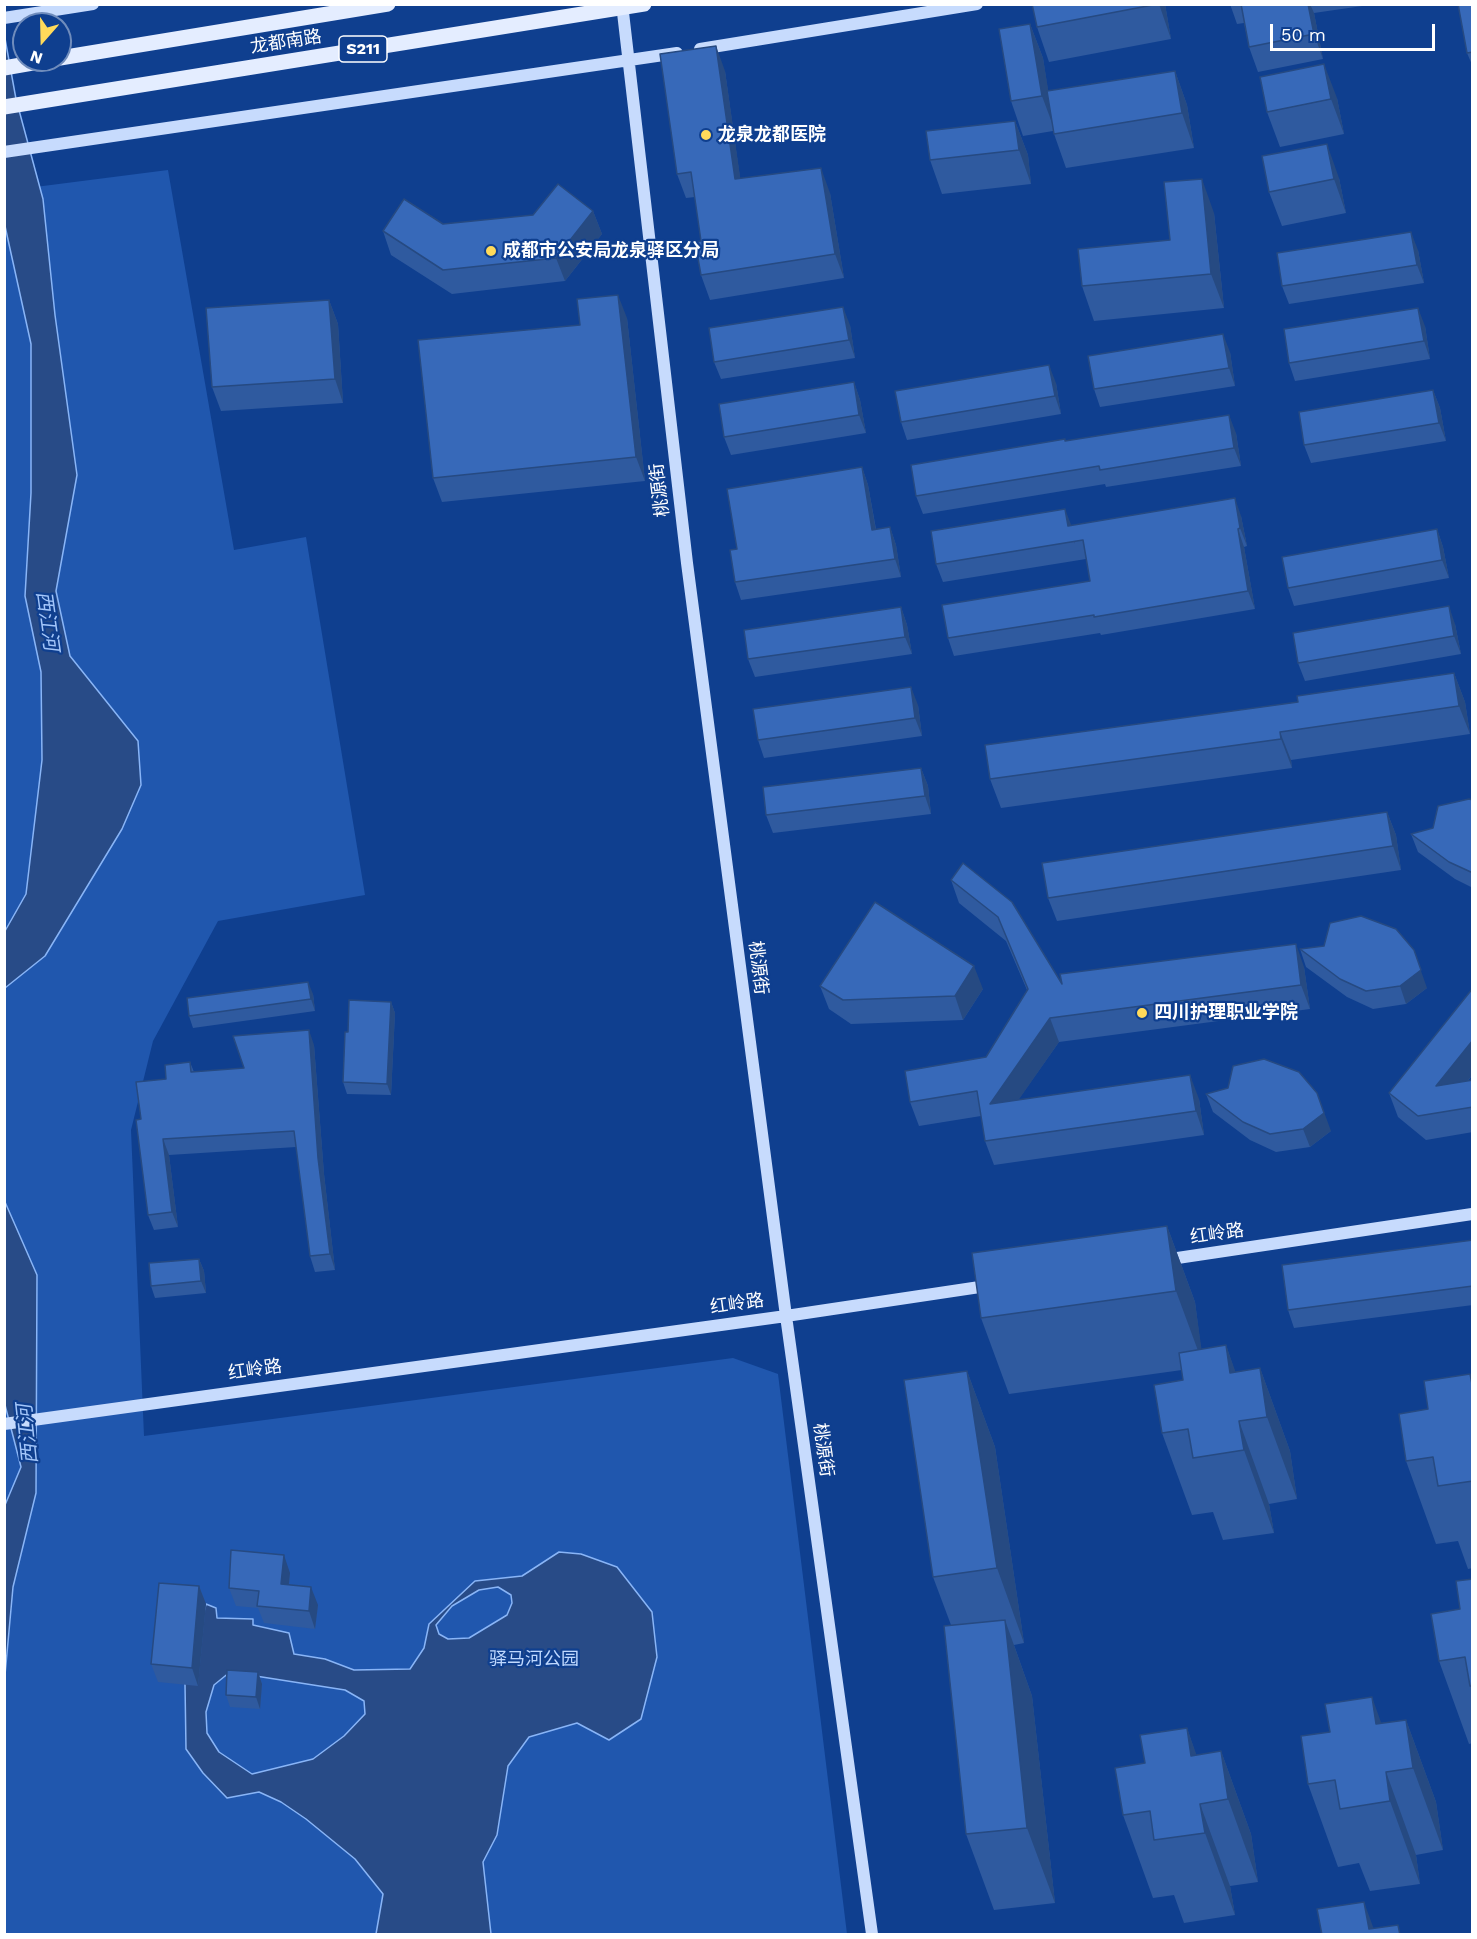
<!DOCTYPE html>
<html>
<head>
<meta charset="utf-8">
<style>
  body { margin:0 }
  #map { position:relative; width:1477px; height:1939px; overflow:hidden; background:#0f3f8f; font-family:"Work Sans",sans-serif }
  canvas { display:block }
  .frame { position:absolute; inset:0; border:6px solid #fff; pointer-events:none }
  .north { position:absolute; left:12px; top:12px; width:60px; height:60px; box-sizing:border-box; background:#0f3f8f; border:2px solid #6f8cbc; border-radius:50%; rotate:200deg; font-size:16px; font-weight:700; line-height:24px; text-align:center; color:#fff }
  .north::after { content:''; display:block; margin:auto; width:21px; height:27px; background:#ffda5a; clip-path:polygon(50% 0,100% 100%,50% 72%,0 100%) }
  .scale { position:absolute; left:1270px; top:24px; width:165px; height:27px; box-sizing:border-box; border:3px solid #fff; border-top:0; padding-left:8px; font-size:18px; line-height:21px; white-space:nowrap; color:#fff; -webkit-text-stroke:4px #0f3f8f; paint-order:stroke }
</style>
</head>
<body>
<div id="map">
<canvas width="1477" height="1939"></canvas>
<div class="frame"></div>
<div class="north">N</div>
<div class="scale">50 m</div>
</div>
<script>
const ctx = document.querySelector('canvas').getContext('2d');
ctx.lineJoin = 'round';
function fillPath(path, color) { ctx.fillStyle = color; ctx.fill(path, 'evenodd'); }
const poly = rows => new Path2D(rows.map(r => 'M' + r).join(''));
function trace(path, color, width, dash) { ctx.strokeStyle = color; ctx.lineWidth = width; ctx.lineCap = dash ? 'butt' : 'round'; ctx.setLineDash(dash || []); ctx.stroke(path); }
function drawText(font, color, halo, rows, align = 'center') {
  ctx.font = font + ' "Work Sans","Noto Sans SC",sans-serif'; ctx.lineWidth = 4.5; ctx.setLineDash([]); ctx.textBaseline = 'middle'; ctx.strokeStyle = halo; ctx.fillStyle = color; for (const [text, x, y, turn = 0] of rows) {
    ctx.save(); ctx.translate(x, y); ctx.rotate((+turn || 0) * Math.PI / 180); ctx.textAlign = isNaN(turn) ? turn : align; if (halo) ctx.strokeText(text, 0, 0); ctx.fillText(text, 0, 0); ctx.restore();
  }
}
fillPath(poly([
  [168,170,234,550,306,537,365,895,218,921,153,1041,131,1130,144,1436,733,1358,778,1374,847,1934,5,1934,4,191]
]), '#2057ae');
const water = poly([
  [4,33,16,99,43,199,55,315,77,475,56,591,70,656,138,741,141,785,122,829,45,956,5,988,5,931,26,894,42,760,41,672,25,596,31,493,31,344,5,226,4,33],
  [5,1202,37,1275,36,1493,13,1587,5,1675,5,1505,21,1467,5,1405,5,1202],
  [559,1552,581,1554,617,1567,652,1612,657,1657,641,1719,609,1740,577,1723,529,1737,508,1766,497,1835,483,1862,491,1934,376,1934,383,1894,355,1859,306,1819,281,1802,259,1792,227,1798,203,1773,186,1749,185,1684,206,1604,216,1608,217,1618,253,1619,253,1625,289,1633,294,1654,325,1659,354,1670,410,1669,424,1648,429,1624,475,1581,522,1576,559,1552],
  [498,1587,511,1595,512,1603,507,1615,469,1638,448,1639,439,1634,436,1625,452,1606,479,1590,498,1587],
  [230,1672,345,1690,364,1701,365,1714,344,1736,313,1759,252,1774,219,1752,207,1733,206,1712,214,1685,230,1672]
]);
fillPath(water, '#284b87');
trace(water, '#89b5f7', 1.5);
trace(poly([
  [622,4,687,563,786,1316,872,1934],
  [4,18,93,4],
  [700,49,977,4],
  [4,152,677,53],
  [1164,1260,1472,1214],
  [4,1424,786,1316,993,1285]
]), '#c7dbfd', 12);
trace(poly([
  [60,58,388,4],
  [4,68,50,60],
  [4,107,644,4]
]), '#e4edff', 15);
fillPath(poly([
  [1032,4,1165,4,1171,39,1049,62,1037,27],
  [1230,4,1376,4,1314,13,1323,59,1258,72,1249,47,1244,23,1237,24],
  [1473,4,1473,67,1467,53],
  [1030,24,1043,58,1048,91,1175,71,1187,105,1194,148,1066,168,1053,131,1023,136,1011,101],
  [725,71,740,178,830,193,844,278,710,300,701,275,701,241,695,197,686,198,677,174],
  [1337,98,1344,134,1280,147,1267,112],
  [1015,121,1028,155,1031,184,942,194,930,160],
  [1339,178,1346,213,1282,226,1269,192],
  [593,211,602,234,565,281,452,294,391,255,383,231],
  [1214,213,1224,308,1094,321,1082,286,1170,240],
  [1418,250,1424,283,1289,304,1282,286],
  [329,300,338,324,343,403,221,411,212,387],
  [627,318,645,481,442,502,433,478,580,325],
  [850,325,855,358,721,379,714,362],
  [1425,326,1430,359,1295,381,1289,363],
  [1230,352,1235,386,1100,407,1094,389],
  [854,382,860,400,866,433,731,455,724,437],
  [1056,383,1061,414,907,440,901,422],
  [1433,390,1440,408,1446,441,1311,463,1304,445],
  [1236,433,1241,466,1106,487,1105,484,923,514,916,496,1066,441],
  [862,467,868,485,876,529,890,527,896,545,901,577,741,600,735,582,737,549],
  [1241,516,1247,546,1244,547,1255,609,1101,635,1100,633,954,656,948,638,1090,581,1086,559,943,582,936,564,1071,525],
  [1437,529,1443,547,1449,578,1294,606,1288,588],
  [901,607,907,625,912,654,755,677,748,659],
  [1455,624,1461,654,1305,681,1298,663],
  [1454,673,1465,702,1470,734,1291,760,1292,768,1001,808,990,779,1298,702],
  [918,705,922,736,764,758,758,740],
  [921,768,928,786,931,814,773,833,766,815],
  [1473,800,1473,888,1455,879,1418,852,1411,834,1433,828],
  [1387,812,1396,835,1401,870,1057,921,1048,898],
  [963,863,1062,984,1304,967,1310,1009,1059,1042,1018,1100,1199,1099,1204,1135,994,1165,985,1141,981,1116,919,1126,910,1102,986,1057,1027,990,1006,941,959,903,951,880],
  [1300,949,1427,988,1406,1004,1373,1009,1347,997,1306,967],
  [820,986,983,989,963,1020,851,1024,829,1009],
  [1473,988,1473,1074,1468,1081,1473,1080,1473,1132,1426,1140,1398,1117,1389,1093],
  [313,994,315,1011,193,1028,189,1016],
  [391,1002,395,1013,391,1095,347,1094,343,1082,348,1032],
  [314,1045,324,1174,335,1270,315,1272,310,1256,296,1147,169,1155,178,1227,154,1230,148,1215,166,1079,190,1062,194,1072,244,1068],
  [1228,1088,1331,1131,1310,1147,1276,1152,1250,1140,1213,1112,1206,1094],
  [1167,1226,1195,1302,1201,1349,1226,1345,1235,1372,1260,1368,1290,1451,1297,1499,1269,1504,1274,1533,1223,1540,1213,1512,1192,1515,1162,1433,1183,1380,1182,1370,1009,1394,981,1318],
  [1473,1240,1473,1305,1294,1328,1288,1310],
  [199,1259,204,1271,206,1293,155,1298,151,1286],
  [967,1371,995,1447,1024,1643,1014,1645,1032,1696,1055,1903,994,1910,966,1834,951,1625,933,1577],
  [1470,1374,1473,1381,1473,1568,1468,1569,1458,1541,1436,1544,1406,1461],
  [290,1573,289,1585,318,1605,315,1629,264,1623,258,1608,236,1606,229,1588],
  [1473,1579,1473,1743,1469,1744,1439,1661],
  [199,1586,206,1604,198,1686,158,1682,151,1664],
  [258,1672,262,1684,260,1709,230,1707,226,1695],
  [1406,1720,1436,1802,1443,1850,1416,1855,1420,1884,1370,1891,1359,1863,1338,1867,1308,1784,1381,1723],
  [1187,1728,1196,1755,1221,1751,1251,1834,1258,1882,1230,1886,1235,1915,1184,1923,1174,1895,1153,1898,1123,1815,1145,1763]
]), '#2f5a9f');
fillPath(poly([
  [1159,4,1165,4,1171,39],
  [1308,4,1310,4,1314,13,1323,59,1314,34],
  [1030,24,1043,58,1055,131,1042,96],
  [716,46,725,71,744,204,735,179],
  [1324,64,1337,98,1344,134,1331,99],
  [1175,71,1187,105,1194,148,1182,113],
  [1015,121,1028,155,1031,184,1019,150],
  [1327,144,1339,178,1346,213,1334,179],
  [821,168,830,193,844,278,835,254],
  [1202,179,1214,213,1224,308,1211,274],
  [593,211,602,234,565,281,556,258],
  [1411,232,1418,250,1424,283,1417,265],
  [618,295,627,318,645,481,636,457],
  [329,300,338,324,343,403,335,379],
  [843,307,850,325,855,358,849,340],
  [1418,308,1425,326,1430,359,1424,341],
  [1223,334,1230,352,1235,386,1229,368],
  [1049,365,1056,383,1061,414,1055,396],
  [854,382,860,400,866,433,859,415],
  [1433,390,1440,408,1446,441,1439,423],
  [1229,415,1236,433,1241,466,1234,448],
  [862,467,868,485,879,548,872,530],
  [1235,498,1241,516,1247,546,1240,528],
  [1065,509,1072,527,1075,544,1068,526],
  [890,527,896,545,901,577,895,559],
  [1238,529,1244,547,1255,609,1248,591],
  [1437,529,1443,547,1449,578,1442,560],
  [1449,606,1455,624,1461,654,1454,636],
  [901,607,907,625,912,654,905,637],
  [1454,673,1465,702,1470,734,1459,706],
  [911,687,918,705,922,736,915,718],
  [1280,732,1291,760,1292,768,1281,739],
  [921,768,928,786,931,814,925,796],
  [1387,812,1396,835,1401,870,1393,846],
  [1296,944,1304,967,1310,1009,1301,985],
  [974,966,983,989,963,1020,955,996],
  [1420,968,1427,988,1406,1004,1400,986],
  [308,982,313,994,315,1011,311,999],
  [391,1002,395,1013,391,1095,387,1084],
  [1050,1018,1059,1042,999,1128,990,1104],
  [309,1030,314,1045,324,1174,335,1270,330,1254,318,1158],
  [1473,1040,1473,1074,1445,1109,1436,1086],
  [1190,1075,1199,1099,1204,1135,1196,1111],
  [1317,1093,1331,1131,1310,1147,1303,1129],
  [163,1139,169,1155,178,1227,172,1212],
  [1167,1226,1195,1302,1204,1367,1176,1291],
  [199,1259,204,1271,206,1293,201,1281],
  [1226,1345,1252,1419,1230,1373],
  [1260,1368,1290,1451,1297,1499,1267,1417],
  [967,1371,995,1447,1024,1643,997,1568],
  [1239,1421,1269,1504,1274,1533,1244,1450],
  [284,1555,290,1573,287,1602,281,1584],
  [199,1586,206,1604,198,1686,192,1668],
  [311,1587,318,1605,315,1629,309,1611],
  [1005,1620,1032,1696,1055,1903,1027,1828],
  [258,1672,262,1684,260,1709,256,1697],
  [1372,1697,1398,1770,1376,1724],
  [1406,1720,1436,1802,1443,1850,1413,1768],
  [1187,1728,1213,1802,1191,1756],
  [1221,1751,1251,1834,1258,1882,1228,1799],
  [1386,1772,1416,1855,1420,1884,1390,1801],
  [1200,1804,1230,1886,1235,1915,1205,1833],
  [1364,1902,1376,1935,1369,1929]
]), '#264a82');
const building = poly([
  [1032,4,1158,4,1037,27,1032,4],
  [1241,4,1308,4,1314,34,1249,47,1241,4],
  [1458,4,1473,4,1473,52,1467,53,1458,4],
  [1030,24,1042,96,1011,101,999,29,1030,24],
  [716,46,735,179,821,168,835,254,701,275,695,242,701,241,691,172,677,174,660,54,716,46],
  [1324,64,1331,99,1267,112,1260,77,1324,64],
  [1175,71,1182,113,1054,134,1047,91,1175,71],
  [1015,121,1019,150,930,160,926,131,1015,121],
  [1327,144,1334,179,1269,192,1262,156,1327,144],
  [1202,179,1211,274,1082,286,1078,249,1170,240,1164,182,1202,179],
  [558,184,593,211,556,258,443,270,383,231,404,199,443,224,533,215,558,184],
  [1411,232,1417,265,1282,286,1277,253,1411,232],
  [618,295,636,457,433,478,418,340,580,325,577,299,618,295],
  [329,300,335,379,212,387,206,308,329,300],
  [843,307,849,340,714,362,709,328,843,307],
  [1418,308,1424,341,1289,363,1284,329,1418,308],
  [1223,334,1229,368,1094,389,1088,356,1223,334],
  [1049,365,1055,396,901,422,895,391,1049,365],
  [854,382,859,415,724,437,719,404,854,382],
  [1433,390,1439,423,1304,445,1299,412,1433,390],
  [1229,415,1234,448,1100,470,1099,466,916,496,911,465,1065,439,1065,441,1229,415],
  [862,467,872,530,890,527,895,559,735,582,730,550,737,549,727,489,862,467],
  [1235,498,1240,528,1238,529,1248,591,1094,617,1094,615,948,638,942,605,1090,581,1083,540,936,564,931,531,1065,509,1068,526,1235,498],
  [1437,529,1442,560,1288,588,1282,557,1437,529],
  [1449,606,1454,636,1298,663,1293,633,1449,606],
  [901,607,905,637,748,659,744,630,901,607],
  [1454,673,1459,706,1280,732,1281,739,990,779,985,745,1298,702,1297,696,1454,673],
  [911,687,915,718,758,740,753,709,911,687],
  [921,768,925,796,766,815,763,787,921,768],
  [1469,799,1473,800,1473,873,1449,862,1411,834,1433,828,1438,806,1469,799],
  [1387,812,1393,846,1048,898,1042,863,1387,812],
  [963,863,1012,902,1062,984,1060,974,1296,944,1301,985,1050,1018,990,1104,1190,1075,1196,1111,985,1141,977,1091,910,1102,905,1071,986,1057,1028,989,998,917,951,880,963,863],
  [875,902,974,966,955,996,843,1000,820,986,875,902],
  [1361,916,1396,929,1414,950,1421,970,1400,986,1366,991,1340,979,1300,949,1324,946,1330,923,1361,916],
  [308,982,311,999,189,1016,187,998,308,982],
  [1473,988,1473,1040,1436,1086,1473,1080,1473,1107,1418,1116,1389,1093,1473,988],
  [349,1000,391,1002,387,1084,343,1082,345,1032,348,1032,349,1000],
  [309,1030,318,1158,330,1254,310,1256,294,1131,163,1139,172,1212,148,1215,136,1120,141,1119,136,1082,166,1079,165,1065,190,1062,191,1072,244,1068,233,1036,309,1030],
  [1264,1059,1299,1072,1317,1093,1324,1113,1303,1129,1270,1134,1243,1122,1206,1094,1228,1088,1233,1066,1264,1059],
  [1167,1226,1176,1291,981,1318,972,1253,1167,1226],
  [1473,1240,1473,1286,1288,1310,1282,1265,1473,1240],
  [199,1259,201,1281,151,1286,149,1263,199,1259],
  [1226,1345,1230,1373,1260,1368,1267,1417,1239,1421,1244,1450,1193,1458,1188,1429,1162,1433,1154,1385,1183,1380,1179,1353,1226,1345],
  [967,1371,997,1568,933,1577,904,1380,967,1371],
  [1470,1374,1473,1389,1473,1481,1438,1486,1433,1457,1406,1461,1399,1414,1428,1409,1424,1381,1470,1374],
  [231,1550,284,1555,281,1584,311,1587,309,1611,257,1606,259,1591,229,1588,231,1550],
  [1473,1579,1473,1686,1470,1686,1465,1657,1439,1661,1431,1614,1460,1609,1456,1581,1473,1579],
  [159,1583,199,1586,192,1668,151,1664,159,1583],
  [1005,1620,1027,1828,966,1834,944,1626,1005,1620],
  [227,1670,258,1672,256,1697,226,1695,227,1670],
  [1372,1697,1376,1724,1406,1720,1413,1768,1386,1772,1390,1801,1340,1809,1335,1780,1308,1784,1301,1736,1330,1732,1325,1704,1372,1697],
  [1187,1728,1191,1756,1221,1751,1228,1799,1200,1804,1205,1833,1154,1840,1150,1811,1123,1815,1115,1768,1145,1763,1140,1735,1187,1728],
  [1364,1902,1369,1929,1398,1925,1400,1935,1322,1935,1317,1909,1364,1902]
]);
fillPath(building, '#3769b9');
trace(building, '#264a82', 1.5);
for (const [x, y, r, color] of [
  [706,135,6,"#ffda5a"],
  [491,251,6,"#ffda5a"],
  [1142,1013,6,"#ffda5a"]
]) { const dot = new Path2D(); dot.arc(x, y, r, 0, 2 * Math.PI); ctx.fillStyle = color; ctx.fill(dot); trace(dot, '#0f3f8f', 2); }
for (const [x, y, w] of [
  [363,49,48]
]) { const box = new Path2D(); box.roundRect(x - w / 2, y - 13, w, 26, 4.5); ctx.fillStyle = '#0f3f8f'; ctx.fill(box); trace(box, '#fff', 1.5); }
drawText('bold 16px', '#fff', null, [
  ["S211",363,49]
]);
drawText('18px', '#fff', '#0f3f8f', [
  ["龙都南路",286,42,-9],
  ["桃源街",660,490,-97],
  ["桃源街",758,968,83],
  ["红岭路",1217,1234,-8],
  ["红岭路",737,1304,-8],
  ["红岭路",255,1370,-8],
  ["桃源街",823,1450,82]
]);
drawText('bold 18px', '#fff', '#0f3f8f', [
  ["龙泉龙都医院",718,135],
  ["成都市公安局龙泉驿区分局",503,251],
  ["四川护理职业学院",1154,1013]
], 'left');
drawText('18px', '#bfd8fe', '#0f3f8f', [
  ["驿马河公园",534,1660]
]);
drawText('italic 20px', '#a3c6fa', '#0f3f8f', [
  ["西江河",47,621,82],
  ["西江河",28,1434,-96]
]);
</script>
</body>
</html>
